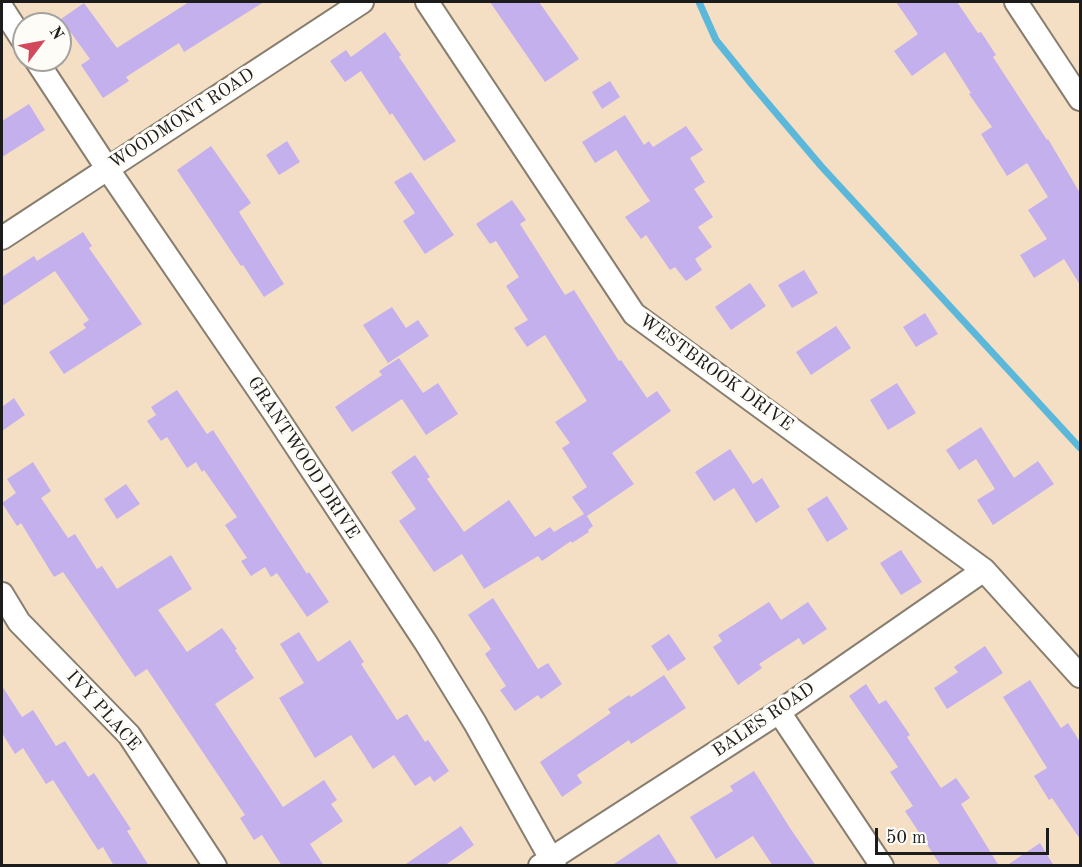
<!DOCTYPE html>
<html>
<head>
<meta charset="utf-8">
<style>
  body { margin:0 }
  #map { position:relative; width:1082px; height:867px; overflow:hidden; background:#f4dfc4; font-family:"Old Standard TT",serif }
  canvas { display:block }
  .frame { position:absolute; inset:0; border:3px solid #1c1c1c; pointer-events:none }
  .north { position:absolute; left:12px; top:12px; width:60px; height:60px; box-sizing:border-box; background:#fdfcf7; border:2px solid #a3a29f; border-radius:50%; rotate:58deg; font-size:16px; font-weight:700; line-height:24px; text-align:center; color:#1c1c1c }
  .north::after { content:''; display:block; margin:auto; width:21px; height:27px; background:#d1495b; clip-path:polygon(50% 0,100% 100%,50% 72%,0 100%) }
  .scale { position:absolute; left:875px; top:828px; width:174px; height:27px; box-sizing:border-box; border:3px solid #1c1c1c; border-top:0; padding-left:8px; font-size:18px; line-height:21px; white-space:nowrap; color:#1c1c1c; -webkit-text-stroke:4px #fdfcf7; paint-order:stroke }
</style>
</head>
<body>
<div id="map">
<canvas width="1082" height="867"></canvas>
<div class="frame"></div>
<div class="north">N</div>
<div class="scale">50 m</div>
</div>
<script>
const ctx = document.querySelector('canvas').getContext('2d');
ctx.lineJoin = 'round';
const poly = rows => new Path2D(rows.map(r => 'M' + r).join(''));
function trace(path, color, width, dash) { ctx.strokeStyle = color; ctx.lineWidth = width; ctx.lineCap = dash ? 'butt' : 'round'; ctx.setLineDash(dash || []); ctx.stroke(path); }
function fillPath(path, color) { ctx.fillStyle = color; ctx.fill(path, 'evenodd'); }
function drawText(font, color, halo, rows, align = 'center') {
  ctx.font = font + ' "Old Standard TT",serif'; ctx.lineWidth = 6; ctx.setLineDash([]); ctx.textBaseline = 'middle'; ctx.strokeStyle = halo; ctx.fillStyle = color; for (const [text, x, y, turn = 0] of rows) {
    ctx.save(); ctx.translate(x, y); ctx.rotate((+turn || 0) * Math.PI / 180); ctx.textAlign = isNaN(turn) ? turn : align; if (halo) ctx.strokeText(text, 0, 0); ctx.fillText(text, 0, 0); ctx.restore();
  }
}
trace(poly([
  [699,2,716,40,754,87,821,166,1080,448]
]), '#5cb8da', 7);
fillPath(poly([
  [189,2,264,2,184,52,179,43,126,77,129,81,103,98,81,65,90,59,61,19,84,3,117,48],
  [490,2,539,2,579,59,545,82],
  [896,2,957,2,978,33,981,32,996,55,993,57,1047,140,1048,139,1080,193,1080,285,1064,259,1034,278,1020,255,1047,239,1028,210,1048,197,1027,163,1007,176,981,134,992,127,969,94,971,93,945,52,912,76,894,51,918,34],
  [385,32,401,55,399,57,456,141,424,161,392,113,390,115,361,71,345,82,330,61,346,50,351,57],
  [610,81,620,97,602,109,592,92],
  [29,104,45,130,2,157,2,121],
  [625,115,644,145,649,141,653,147,686,126,703,150,690,158,705,182,694,189,713,217,698,227,712,247,695,259,702,270,686,281,675,267,670,270,646,235,641,239,625,217,650,201,616,150,595,163,582,142],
  [287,141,300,162,279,175,266,155],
  [211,146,251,203,239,212,284,284,264,297,243,265,241,266,177,170],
  [411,172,454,235,425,254,403,221,415,213,394,182],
  [512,200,526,220,520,224,565,295,574,290,619,361,621,360,647,398,657,391,671,411,612,453,634,484,587,516,593,526,588,530,589,532,572,543,571,541,542,561,538,556,484,589,462,554,434,572,399,521,416,509,391,472,415,455,430,477,427,479,464,532,509,500,535,537,550,527,554,532,584,514,572,497,587,487,562,448,570,443,555,422,587,401,545,335,527,347,514,328,528,320,506,286,519,277,496,241,490,244,476,224],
  [83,232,92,246,89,248,142,324,64,374,49,352,86,328,83,324,89,320,55,271,2,306,2,277,34,256,37,261],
  [804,270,818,293,792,308,778,285],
  [750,283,766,306,731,330,715,307],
  [392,307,406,328,418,320,429,336,388,363,363,325],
  [925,313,938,334,916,347,903,327],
  [836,326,851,348,811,375,796,352],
  [399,358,423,393,438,383,458,414,426,435,402,399,352,432,335,407,382,375,379,371],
  [897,383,916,413,888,430,870,400],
  [177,390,207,434,213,430,307,574,309,572,329,602,307,617,277,573,271,577,265,567,251,576,241,561,247,558,225,525,237,517,204,470,202,472,196,462,187,468,167,437,161,441,147,421,156,415,151,407],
  [14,398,25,415,2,431,2,407],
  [981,427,1014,478,1038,461,1054,484,993,525,977,500,995,489,976,459,959,470,946,450],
  [730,449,753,484,762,478,780,507,756,523,734,488,714,501,695,472],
  [33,462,51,491,41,498,68,538,75,534,97,569,102,566,117,589,171,555,192,589,158,610,187,652,222,628,237,649,235,650,254,678,215,704,283,807,324,780,337,800,331,804,343,821,310,844,324,866,282,866,262,835,254,840,240,818,245,815,147,669,135,677,63,572,54,577,21,523,17,526,2,503,16,493,7,479],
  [126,484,140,504,117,519,104,499],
  [827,496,848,529,827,542,807,509],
  [901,550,922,582,901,595,880,563],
  [493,598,538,669,548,663,562,684,541,699,538,695,515,711,500,690,506,686,485,654,491,649,468,615],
  [769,602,781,620,808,602,827,629,803,645,799,638,759,664,762,668,738,685,713,647,722,641,718,635],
  [299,632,318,662,350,640,364,662,361,664,397,720,407,714,425,742,428,740,449,771,434,782,430,776,415,786,394,755,373,769,351,735,315,758,279,698,304,683,280,644],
  [669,634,686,659,668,671,651,646],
  [985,646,1003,673,947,709,934,688,958,672,954,667],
  [664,675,686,708,631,744,629,740,577,775,582,783,562,797,540,762,611,713,608,709,629,695,631,697],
  [1030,680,1061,728,1068,723,1080,742,1080,839,1052,798,1049,800,1034,776,1047,768,1003,697],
  [866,684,879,704,886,700,910,735,907,737,941,788,956,778,970,798,961,804,999,866,941,866,905,811,913,806,890,772,898,767,849,696],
  [2,686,22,717,33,710,56,746,65,741,88,777,94,773,131,829,127,831,149,866,114,866,103,847,98,850,53,780,46,784,23,748,15,754,2,733],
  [754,771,790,828,816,866,773,866,753,836,716,859,690,817,733,791,730,786],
  [461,826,474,845,444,866,403,866],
  [659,834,679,866,611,866],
  [1040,843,1054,866,1006,866]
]), '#c3b0ed');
const minor = poly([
  [427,2,634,314,984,570,1080,676],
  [1016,2,1080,99],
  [2,8,24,42],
  [36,60,107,168,273,411,426,643,475,723,555,866],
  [2,238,362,2],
  [2,594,19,622,129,735,215,866],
  [779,712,882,866],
  [540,866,779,712,984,570]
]);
trace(minor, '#887e70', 26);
trace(minor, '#fff', 22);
drawText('18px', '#1c1c1c', '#fdfcf7', [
  ["WOODMONT ROAD",182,119,-33],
  ["WESTBROOK DRIVE",716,373,36],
  ["GRANTWOOD DRIVE",303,458,57],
  ["IVY PLACE",103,711,48],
  ["BALES ROAD",764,720,-34]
]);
</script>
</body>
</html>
